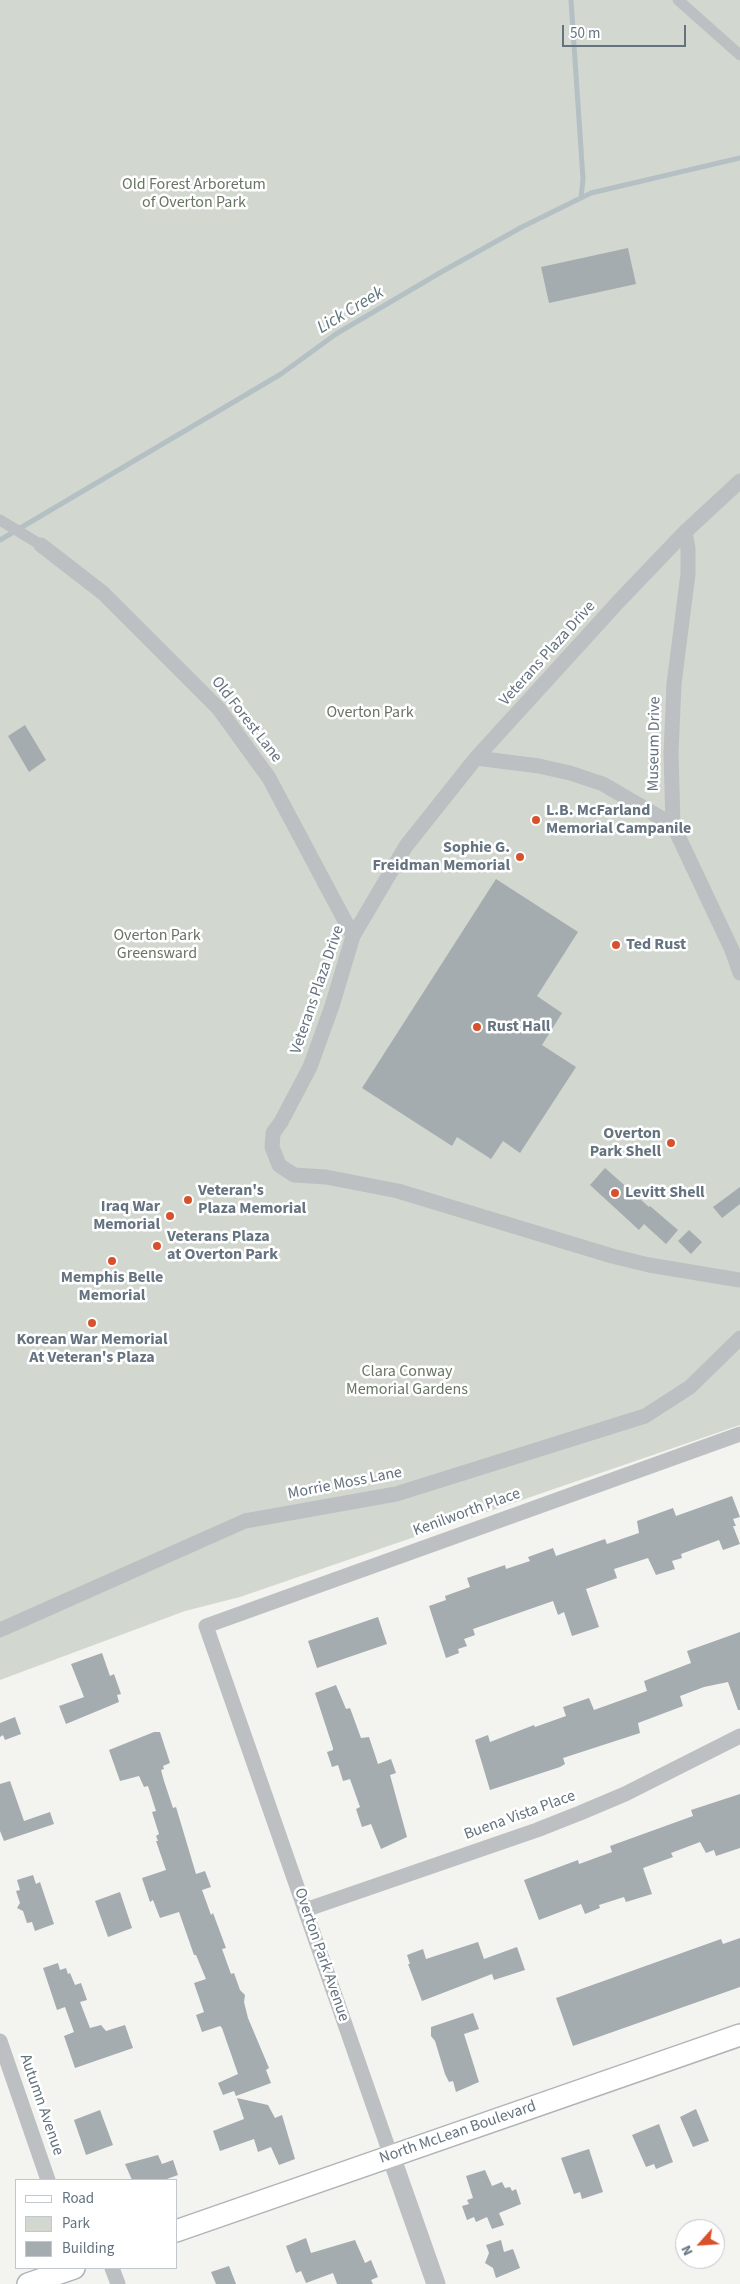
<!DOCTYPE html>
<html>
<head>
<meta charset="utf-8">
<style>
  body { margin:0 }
  #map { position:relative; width:740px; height:2284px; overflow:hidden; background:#f3f3ef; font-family:"Source Sans 3",sans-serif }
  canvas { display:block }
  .legend { position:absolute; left:15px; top:2179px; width:162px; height:90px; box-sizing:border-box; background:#fff; border:1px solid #c1c7cc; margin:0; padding:6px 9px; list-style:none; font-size:15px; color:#64737f }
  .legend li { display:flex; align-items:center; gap:10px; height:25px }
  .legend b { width:25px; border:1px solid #c1c7cc }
  .north { position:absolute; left:675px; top:2219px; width:50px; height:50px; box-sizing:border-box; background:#fff; border:1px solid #c1c7cc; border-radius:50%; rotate:244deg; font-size:14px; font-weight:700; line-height:20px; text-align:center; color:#64737f }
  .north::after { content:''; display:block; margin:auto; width:18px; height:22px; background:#d7522c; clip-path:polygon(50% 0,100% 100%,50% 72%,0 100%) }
  .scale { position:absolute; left:562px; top:25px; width:124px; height:22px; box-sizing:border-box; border:2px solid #64737f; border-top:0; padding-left:6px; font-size:15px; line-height:18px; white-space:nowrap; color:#64737f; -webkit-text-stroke:4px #fff; paint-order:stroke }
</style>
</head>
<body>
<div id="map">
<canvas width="740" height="2284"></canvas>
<ul class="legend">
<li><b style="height:6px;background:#fff"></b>Road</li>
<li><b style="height:14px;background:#d2d8cf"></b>Park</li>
<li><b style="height:14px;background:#a4acb0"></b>Building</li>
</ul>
<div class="north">N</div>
<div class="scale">50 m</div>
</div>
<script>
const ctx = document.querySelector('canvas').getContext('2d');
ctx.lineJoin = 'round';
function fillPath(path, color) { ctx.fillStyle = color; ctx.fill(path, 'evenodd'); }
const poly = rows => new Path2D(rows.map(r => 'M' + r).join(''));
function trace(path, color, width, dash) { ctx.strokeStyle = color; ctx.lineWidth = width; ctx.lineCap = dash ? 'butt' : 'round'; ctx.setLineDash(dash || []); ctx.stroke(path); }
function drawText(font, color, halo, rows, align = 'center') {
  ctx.font = font + ' "Source Sans 3",sans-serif'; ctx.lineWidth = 5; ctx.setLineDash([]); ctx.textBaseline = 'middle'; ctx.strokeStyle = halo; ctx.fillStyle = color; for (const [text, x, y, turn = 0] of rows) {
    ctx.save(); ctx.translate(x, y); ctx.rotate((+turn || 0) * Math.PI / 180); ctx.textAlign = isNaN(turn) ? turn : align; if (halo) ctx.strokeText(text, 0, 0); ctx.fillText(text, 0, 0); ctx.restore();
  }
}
fillPath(poly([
  [0,0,740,0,740,1425,240,1597,185,1611,0,1680]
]), '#d2d8cf');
trace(poly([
  [571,0,583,179,581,198],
  [0,540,281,374,336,334,443,271,522,227,591,193,740,158]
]), '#b5c0c5', 5);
fillPath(poly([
  [628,248,636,284,549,303,541,267],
  [25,725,46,760,29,772,8,736],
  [496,879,578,932,537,996,562,1013,542,1045,576,1067,520,1153,503,1141,491,1159,457,1137,452,1146,362,1088],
  [605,1168,649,1207,650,1206,678,1230,666,1244,644,1224,639,1230,590,1185],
  [740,1187,740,1204,722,1218,713,1207],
  [689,1230,702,1242,691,1254,678,1241],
  [732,1496,740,1517,733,1519,736,1526,733,1526,740,1544,723,1550,719,1540,681,1554,682,1558,672,1561,675,1569,656,1575,648,1558,614,1569,617,1578,586,1589,599,1627,572,1636,564,1612,558,1615,553,1601,473,1629,475,1635,464,1639,467,1646,458,1649,459,1653,446,1658,429,1606,446,1600,445,1596,470,1587,467,1578,505,1565,506,1569,530,1561,528,1557,553,1548,556,1556,605,1539,607,1544,639,1533,637,1521,673,1508,676,1516],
  [378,1617,387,1644,317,1668,308,1641],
  [740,1632,740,1710,738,1710,728,1682,704,1687,680,1696,683,1706,638,1723,640,1733,563,1758,565,1764,560,1767,490,1790,475,1740,488,1735,490,1742,534,1725,535,1727,566,1716,563,1707,589,1698,594,1710,647,1691,644,1681,691,1663,687,1651],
  [102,1653,110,1676,114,1674,121,1694,117,1695,119,1702,66,1724,59,1706,84,1697,71,1664],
  [336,1685,346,1709,350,1708,361,1738,369,1737,378,1764,391,1759,396,1773,390,1775,407,1837,381,1849,371,1824,362,1827,356,1809,360,1807,350,1779,343,1781,338,1765,332,1767,327,1752,333,1750,333,1748,315,1693],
  [15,1717,21,1734,5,1740,3,1735,0,1737,0,1723],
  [154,1732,160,1732,170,1763,163,1766,164,1769,161,1770,164,1781,173,1808,176,1807,196,1874,205,1871,211,1887,202,1890,211,1915,213,1913,226,1948,222,1949,231,1974,234,1973,240,1990,245,1995,244,2002,248,2018,269,2068,266,2070,271,2083,236,2096,234,2091,223,2095,218,2083,238,2074,222,2028,220,2026,202,2032,196,2015,204,2012,194,1983,206,1979,196,1955,194,1955,179,1912,160,1918,153,1900,150,1902,142,1878,166,1870,156,1841,158,1841,156,1836,159,1834,152,1812,156,1811,148,1786,144,1787,139,1776,120,1781,109,1750],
  [10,1781,24,1821,50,1812,54,1824,4,1841,0,1831,0,1784],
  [740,1794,740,1848,716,1856,714,1850,706,1853,700,1842,671,1853,673,1857,643,1868,652,1894,626,1902,624,1897,599,1905,600,1908,585,1914,581,1904,539,1920,524,1880,578,1860,579,1864,612,1852,610,1846,693,1816,691,1810],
  [33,1875,36,1884,40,1882,54,1924,35,1931,32,1922,27,1923,23,1911,17,1908,20,1903,16,1891,20,1890,17,1880],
  [120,1892,132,1928,108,1937,95,1901],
  [740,1938,740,1987,573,2046,556,1998,721,1939,723,1944],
  [478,1942,484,1959,517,1947,525,1970,494,1980,492,1974,422,2001,408,1964,410,1964,407,1955,423,1949,426,1959],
  [58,1963,60,1970,66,1968,68,1974,70,1973,75,1985,81,1983,87,2000,80,2002,90,2028,101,2025,106,2031,125,2025,133,2048,75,2068,64,2036,74,2032,65,2007,57,2010,43,1968],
  [473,2013,479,2029,464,2034,479,2082,456,2092,453,2081,449,2082,445,2074,435,2041,431,2036,431,2027],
  [237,2098,268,2105,275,2118,282,2115,295,2159,279,2165,271,2147,258,2152,254,2139,220,2151,213,2131,244,2119],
  [696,2109,709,2141,693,2147,680,2117],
  [100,2110,113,2145,86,2155,74,2120],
  [659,2124,673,2162,656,2169,654,2164,646,2167,632,2135],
  [589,2149,603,2192,582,2199,580,2192,574,2194,561,2158],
  [158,2155,162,2164,173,2160,178,2175,164,2180,132,2180,125,2164],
  [485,2170,492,2186,502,2182,505,2188,510,2187,512,2191,516,2189,521,2204,499,2213,504,2225,492,2229,487,2217,476,2222,474,2217,467,2220,462,2206,469,2204,467,2200,473,2198,466,2176],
  [306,2238,311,2253,355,2240,365,2263,371,2260,378,2277,371,2280,373,2284,337,2284,333,2273,306,2283,301,2271,296,2273,286,2246],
  [501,2240,504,2252,513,2249,520,2268,496,2278,493,2268,485,2263,489,2253,486,2245],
  [229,2266,236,2284,216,2284,211,2272]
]), '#a4acb0');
const secondary = poly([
  [176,2231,740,2035],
  [28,2284,74,2268]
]);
trace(secondary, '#afb4b8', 24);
trace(poly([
  [678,0,740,55],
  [0,520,41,545]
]), '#bcc0c3', 11);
trace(poly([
  [740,481,685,532,619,601,476,758,406,846,353,936,332,1006,310,1067,281,1122,273,1133,272,1147,279,1165,294,1175,326,1177,398,1191,612,1256,649,1265,740,1280],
  [685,532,688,548,688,574,674,684,671,753,673,825,732,950,740,973],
  [41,545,103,593,219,709,269,778,353,936],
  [476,758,539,766,570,773,603,784,673,825],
  [0,1630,245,1521,396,1494,645,1416,690,1387,740,1338],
  [305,1910,537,1830,580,1813,625,1794,740,1736],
  [0,2041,48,2180],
  [391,2156,206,1626,740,1434],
  [112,2268,118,2284]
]), '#bcc0c3', 15);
trace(poly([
  [391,2156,436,2284]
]), '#bcc0c3', 19);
trace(secondary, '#fff', 21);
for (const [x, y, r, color] of [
  [536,820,5,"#d7522c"],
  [520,857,5,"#d7522c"],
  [616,945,5,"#d7522c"],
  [477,1027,5,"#d7522c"],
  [671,1143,5,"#d7522c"],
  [615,1193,5,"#d7522c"],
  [188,1200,5,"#d7522c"],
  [170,1216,5,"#d7522c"],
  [157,1246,5,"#d7522c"],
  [112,1261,5,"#d7522c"],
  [92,1323,5,"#d7522c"]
]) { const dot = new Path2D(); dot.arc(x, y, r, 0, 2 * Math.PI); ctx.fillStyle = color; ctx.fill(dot); trace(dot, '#fff', 2); }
drawText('16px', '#677663', '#fff', [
  ["Old Forest Arboretum",194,185],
  ["of Overton Park",194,203],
  ["Overton Park",370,713],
  ["Overton Park",157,936],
  ["Greensward",157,954],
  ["Clara Conway",407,1372],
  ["Memorial Gardens",407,1390]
]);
drawText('16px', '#64737f', '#fff', [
  ["Veterans Plaza Drive",548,654,-48],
  ["Old Forest Lane",246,720,52],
  ["Museum Drive",655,744,-89],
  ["Veterans Plaza Drive",318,990,-71],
  ["Morrie Moss Lane",345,1484,-11],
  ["Kenilworth Place",467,1513,-20],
  ["Buena Vista Place",520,1816,-20],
  ["Overton Park Avenue",321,1955,71],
  ["Autumn Avenue",41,2105,71],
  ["North McLean Boulevard",458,2133,-19]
]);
drawText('bold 16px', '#64737f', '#fff', [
  ["L.B. McFarland",546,811],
  ["Memorial Campanile",546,829],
  ["Sophie G.",510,848,"right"],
  ["Freidman Memorial",510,866,"right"],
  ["Ted Rust",626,945],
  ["Rust Hall",487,1027],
  ["Overton",661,1134,"right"],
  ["Park Shell",661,1152,"right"],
  ["Veteran's",198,1191],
  ["Plaza Memorial",198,1209],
  ["Levitt Shell",625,1193],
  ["Iraq War",160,1207,"right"],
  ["Memorial",160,1225,"right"],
  ["Veterans Plaza",167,1237],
  ["at Overton Park",167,1255],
  ["Memphis Belle",112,1278,"center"],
  ["Memorial",112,1296,"center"],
  ["Korean War Memorial",92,1340,"center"],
  ["At Veteran's Plaza",92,1358,"center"]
], 'left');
drawText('italic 18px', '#60757c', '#fff', [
  ["Lick Creek",351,311,-31]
]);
</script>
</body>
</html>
